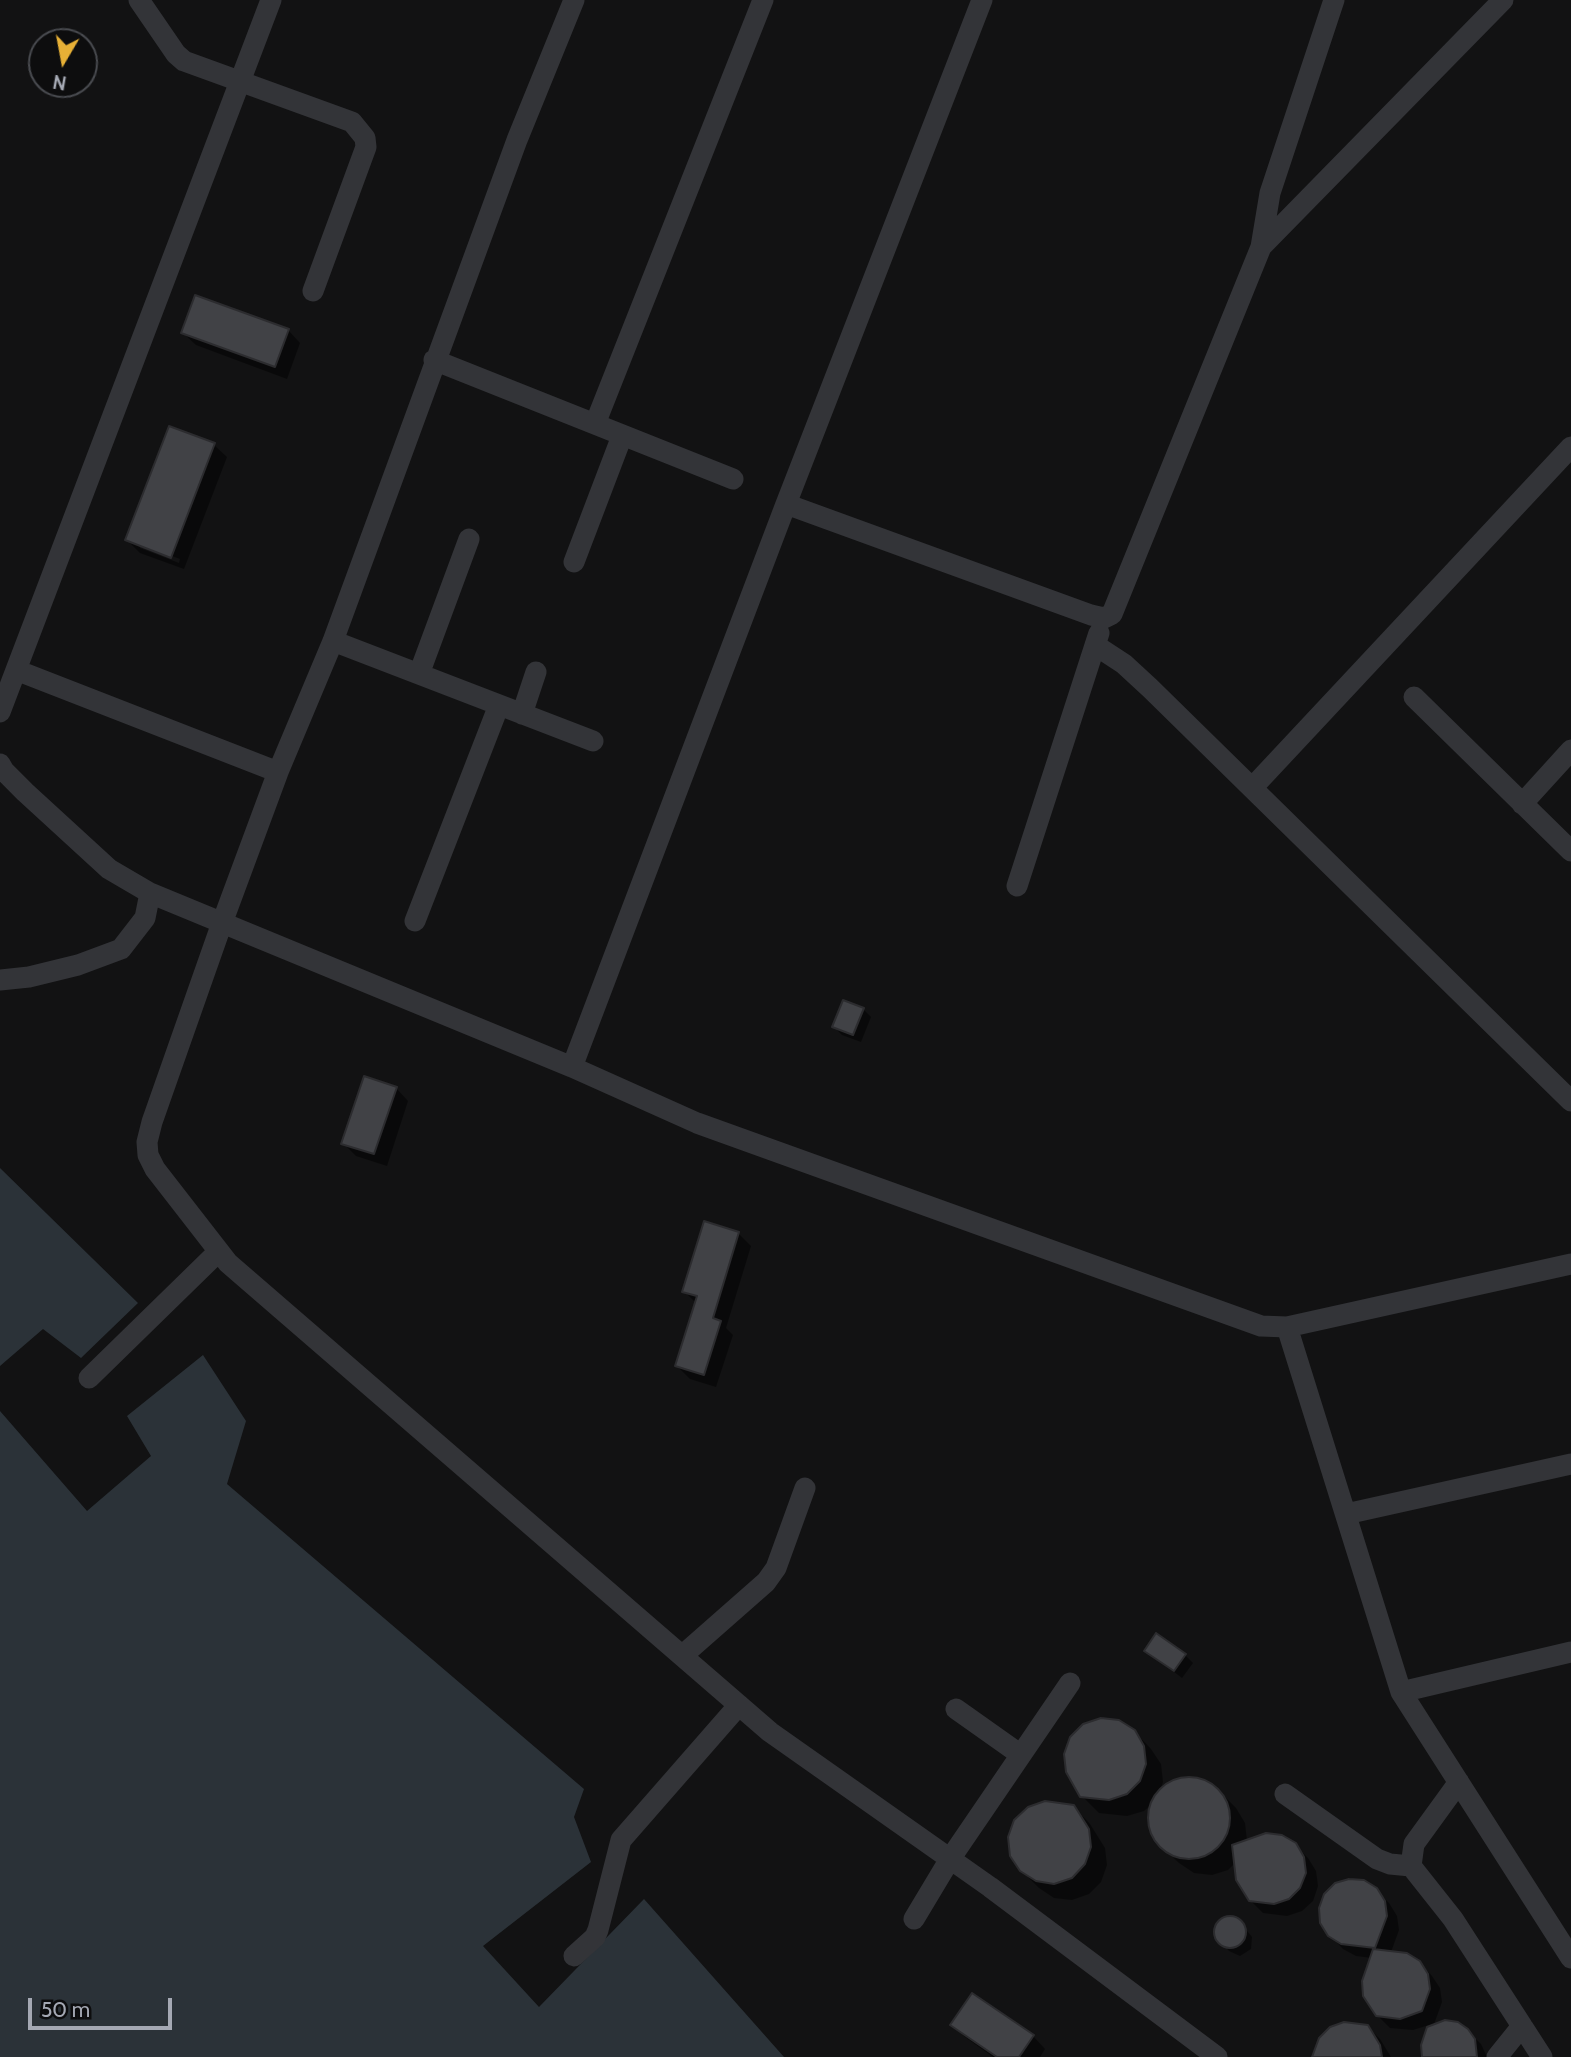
<!DOCTYPE html>
<html>
<head>
<meta charset="utf-8">
<style>
  body { margin:0 }
  #map { position:relative; width:1571px; height:2057px; overflow:hidden; background:#121213; font-family:Cabin,sans-serif }
  canvas { display:block }
  .north { position:absolute; left:28px; top:28px; width:70px; height:70px; box-sizing:border-box; background:#0d0d0e; border:2px solid #494b50; border-radius:50%; rotate:190deg; font-size:19px; font-weight:700; line-height:28px; text-align:center; color:#a4a8b3 }
  .north::after { content:''; display:block; margin:auto; width:24px; height:32px; background:#e7b036; clip-path:polygon(50% 0,100% 100%,50% 72%,0 100%) }
  .scale { position:absolute; left:28px; top:1998px; width:144px; height:32px; box-sizing:border-box; border:4px solid #a4a8b3; border-top:0; padding-left:9px; font-size:21px; line-height:24px; white-space:nowrap; color:#a4a8b3; -webkit-text-stroke:5px #0d0d0e; paint-order:stroke }
</style>
</head>
<body>
<div id="map">
<canvas width="1571" height="2057"></canvas>
<div class="north">N</div>
<div class="scale">50 m</div>
</div>
<script>
const ctx = document.querySelector('canvas').getContext('2d');
ctx.lineJoin = 'round';
function fillPath(path, color) { ctx.fillStyle = color; ctx.fill(path, 'evenodd'); }
const poly = rows => new Path2D(rows.map(r => 'M' + r).join(''));
function trace(path, color, width, dash) { ctx.strokeStyle = color; ctx.lineWidth = width; ctx.lineCap = dash ? 'butt' : 'round'; ctx.setLineDash(dash || []); ctx.stroke(path); }
fillPath(poly([
  [0,1168,138,1303,81,1358,43,1329,0,1366],
  [203,1355,246,1421,227,1484,584,1789,574,1817,591,1862,483,1946,539,2007,644,1899,784,2057,0,2057,0,1411,87,1511,151,1456,127,1416]
]), '#2b3238');
fillPath(poly([
  [288,330,300,343,287,379,196,345,183,333],
  [214,445,227,457,184,569,140,553,127,540],
  [140,544,180,559,179,563,140,548],
  [863,1009,871,1017,861,1042,842,1035,834,1027],
  [396,1088,408,1101,387,1166,356,1156,343,1143],
  [738,1233,751,1246,726,1328,733,1335,716,1387,690,1379,677,1366,697,1304,684,1291],
  [1146,1650,1185,1655,1193,1663,1182,1678],
  [1134,1731,1151,1749,1161,1764,1163,1782,1159,1793,1168,1784,1185,1779,1203,1780,1218,1790,1236,1808,1245,1823,1247,1841,1295,1845,1308,1858,1316,1871,1318,1886,1313,1901,1302,1911,1287,1916,1263,1913,1250,1900,1235,1863,1228,1870,1212,1875,1194,1873,1179,1863,1161,1846,1152,1831,1150,1813,1154,1802,1144,1811,1127,1816,1099,1813,1082,1796],
  [1073,1806,1090,1824,1105,1848,1107,1865,1101,1882,1089,1894,1072,1900,1054,1898,1039,1888,1021,1870],
  [1376,1890,1389,1903,1397,1916,1399,1930,1391,1952,1419,1962,1432,1976,1440,1988,1442,2002,1433,2027,1467,2030,1481,2044,1487,2057,1424,2057,1422,2045,1429,2025,1413,2030,1390,2028,1377,2015,1372,1958,1356,1956,1343,1949,1330,1935],
  [1228,1919,1238,1920,1252,1937,1251,1949,1240,1956,1229,1951,1217,1937,1218,1925],
  [952,2025,1033,2036,1045,2049,1040,2057,993,2057,965,2037],
  [1367,2026,1380,2039,1391,2057,1316,2057]
]), '#0007');
const building = poly([
  [195,295,289,329,275,367,181,333,195,295],
  [169,426,215,443,171,558,125,540,169,426],
  [843,1000,864,1008,853,1035,832,1027,843,1000],
  [364,1076,397,1087,374,1154,341,1144,364,1076],
  [704,1221,739,1232,713,1318,721,1321,704,1375,675,1366,697,1296,682,1292,704,1221],
  [1156,1633,1186,1654,1174,1671,1144,1651,1156,1633],
  [1101,1718,1119,1720,1135,1730,1144,1746,1146,1764,1140,1781,1127,1794,1109,1800,1080,1797,1066,1772,1064,1754,1070,1737,1083,1724,1101,1718],
  '1148 1818a41 41 0 1 1 82 0a41 41 0 1 1-82 0Z',
  [1045,1801,1074,1805,1089,1829,1091,1847,1085,1864,1072,1878,1054,1884,1036,1881,1020,1871,1010,1856,1008,1837,1014,1820,1028,1807,1045,1801],
  [1266,1833,1282,1835,1296,1843,1304,1857,1306,1873,1300,1888,1289,1899,1274,1904,1249,1901,1236,1880,1232,1845,1266,1833],
  [1349,1879,1364,1880,1377,1888,1385,1901,1387,1916,1375,1948,1341,1944,1328,1936,1320,1923,1319,1908,1324,1894,1335,1883,1349,1879],
  '1214 1932a16 16 0 1 1 32 0a16 16 0 1 1-32 0Z',
  [1373,1949,1407,1953,1420,1961,1428,1974,1430,1989,1422,2011,1400,2019,1376,2016,1363,1996,1362,1981,1373,1949],
  [972,1993,1034,2035,1019,2057,997,2057,950,2025,972,1993],
  [1445,2020,1458,2022,1468,2029,1475,2039,1477,2057,1422,2057,1421,2045,1427,2027,1445,2020],
  [1344,2022,1368,2025,1380,2045,1382,2057,1312,2057,1319,2038,1330,2027,1344,2022]
]);
fillPath(building, '#414246');
trace(building, '#2c2c2f', 2);
trace(poly([
  [139,0,176,54,184,61,352,122,365,138,366,147,313,291],
  [574,0,517,140,333,641,278,772,222,923,152,1122,147,1142,148,1155,155,1169,228,1263,770,1732,990,1887,1217,2057],
  [1261,247,1270,193,1334,0],
  [434,360,733,479],
  [595,424,763,0],
  [786,504,982,0],
  [574,562,622,436],
  [333,641,593,741],
  [1095,645,1124,664,1150,688,1571,1101],
  [16,670,278,772],
  [419,674,469,539],
  [1414,697,1571,851],
  [0,712,271,0],
  [522,714,536,672],
  [0,764,4,771,25,792,109,869,150,893,572,1067,697,1123,1261,1326,1287,1327,1571,1264],
  [1252,788,1571,447],
  [1522,804,1571,750],
  [1017,886,1099,633],
  [415,921,499,705],
  [0,980,29,977,78,965,121,949,145,918,150,893],
  [572,1067,786,504,1091,615,1104,618,1112,614,1261,247,1503,0],
  [1287,1327,1401,1692,1571,1958],
  [89,1378,218,1252],
  [1346,1514,1571,1464],
  [683,1655,766,1582,776,1568,805,1488],
  [1401,1692,1571,1652],
  [956,1709,1021,1755],
  [1459,1782,1414,1844,1411,1866,1453,1919,1542,2057],
  [1285,1794,1377,1859,1390,1864,1411,1866],
  [914,1919,950,1859,1070,1683],
  [574,1956,595,1937,598,1930,621,1840,739,1705],
  [1497,2057,1522,2026]
]), '#333438', 21);
</script>
</body>
</html>
